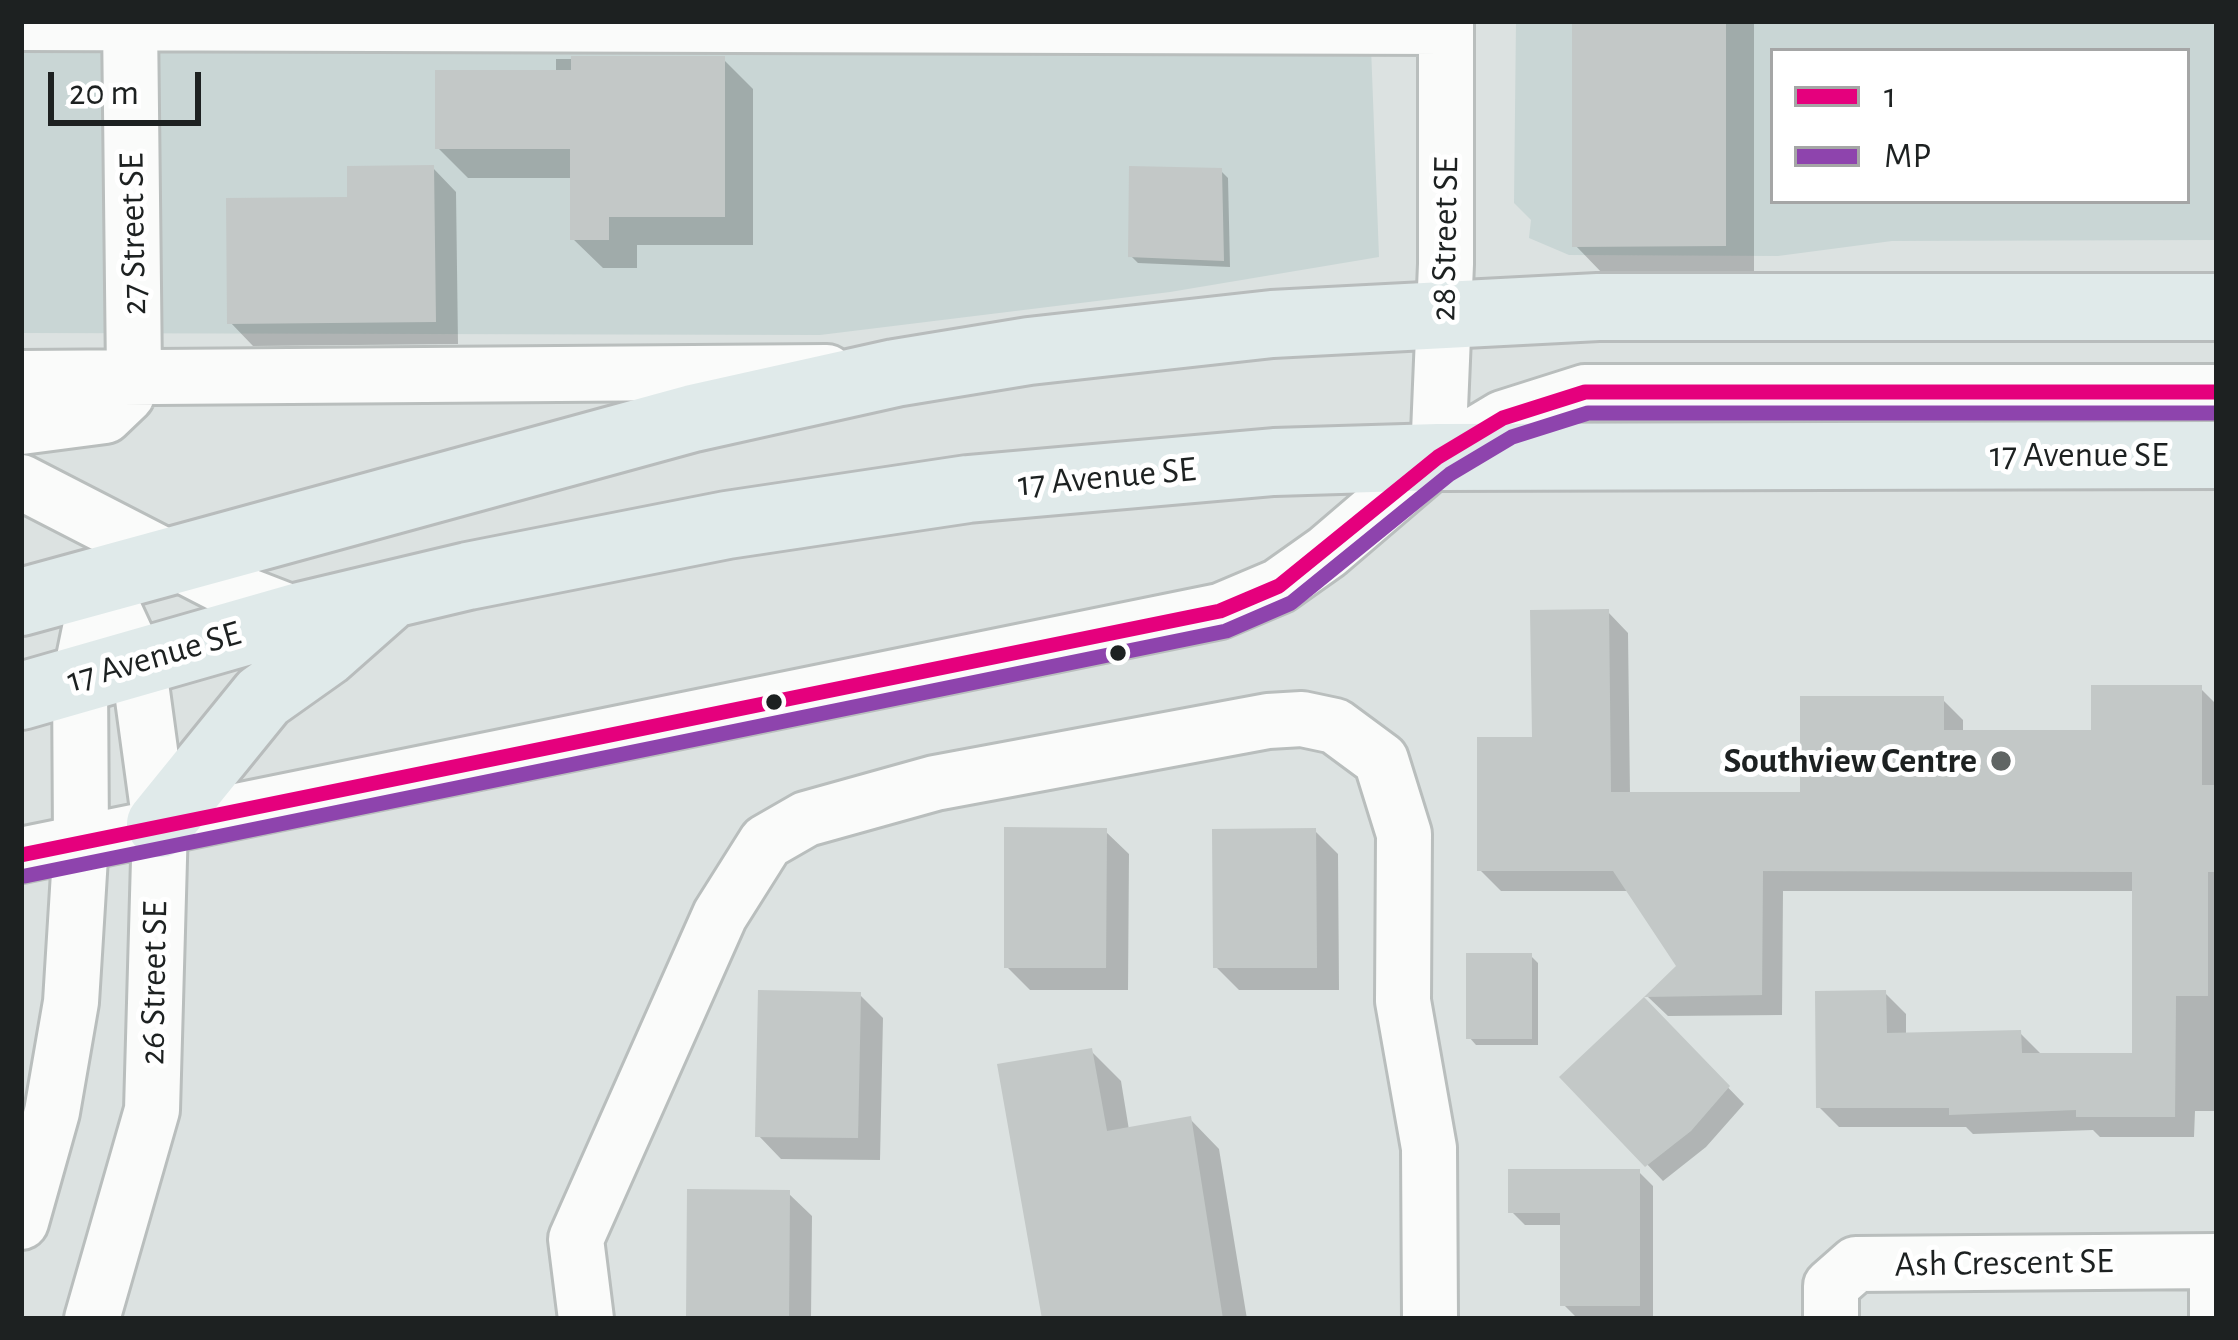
<!DOCTYPE html>
<html>
<head>
<meta charset="utf-8">
<style>
  body { margin:0 }
  #map { position:relative; width:2238px; height:1340px; overflow:hidden; background:#dce2e1; font-family:"Alegreya Sans",sans-serif }
  canvas { display:block }
  .frame { position:absolute; inset:0; border:24px solid #1d2121; pointer-events:none }
  .legend { position:absolute; left:1770px; top:48px; width:420px; height:156px; box-sizing:border-box; background:#fff; border:3px solid #a5a6a6; margin:0; padding:15px 21px; list-style:none; font-size:36px; color:#1d2121 }
  .legend li { display:flex; align-items:center; gap:24px; height:60px }
  .legend b { width:60px; border:3px solid #a5a6a6 }
  .scale { position:absolute; left:48px; top:72px; width:153px; height:54px; box-sizing:border-box; border:6px solid #1d2121; border-top:0; padding-left:15px; font-size:36px; line-height:42px; white-space:nowrap; color:#1d2121; -webkit-text-stroke:9px #fff; paint-order:stroke }
</style>
</head>
<body>
<div id="map">
<canvas width="2238" height="1340"></canvas>
<div class="frame"></div>
<ul class="legend">
<li><b style="height:15px;background:#e5007d"></b>1</li>
<li><b style="height:15px;background:#8e44ad"></b>MP</li>
</ul>
<div class="scale">20 m</div>
</div>
<script>
const ctx = document.querySelector('canvas').getContext('2d');
ctx.lineJoin = 'round';
function fillPath(path, color) { ctx.fillStyle = color; ctx.fill(path, 'evenodd'); }
const poly = rows => new Path2D(rows.map(r => 'M' + r).join(''));
function trace(path, color, width, dash) { ctx.strokeStyle = color; ctx.lineWidth = width; ctx.lineCap = dash ? 'butt' : 'round'; ctx.setLineDash(dash || []); ctx.stroke(path); }
function drawText(font, color, halo, rows, align = 'center') {
  ctx.font = font + ' "Alegreya Sans",sans-serif'; ctx.lineWidth = 10; ctx.setLineDash([]); ctx.textBaseline = 'middle'; ctx.strokeStyle = halo; ctx.fillStyle = color; for (const [text, x, y, turn = 0] of rows) {
    ctx.save(); ctx.translate(x, y); ctx.rotate((+turn || 0) * Math.PI / 180); ctx.textAlign = isNaN(turn) ? turn : align; if (halo) ctx.strokeText(text, 0, 0); ctx.fillText(text, 0, 0); ctx.restore();
  }
}
fillPath(poly([
  [1370,21,1379,257,1170,292,820,335,21,333,21,25],
  [1516,21,2217,21,2217,240,1892,241,1778,256,1569,255,1529,238,1531,220,1514,203],
  [1773,51,2187,51,2187,201,1773,201]
]), '#c9d6d5');
fillPath(poly([
  [1575,21,1754,21,1754,274,1604,275,1575,245],
  [556,59,723,59,753,89,753,245,637,245,637,268,603,268,573,239,573,178,468,178,438,148,556,73],
  [433,168,456,192,458,344,253,346,230,322,350,200],
  [1221,171,1228,178,1230,267,1138,263,1131,256],
  [1608,612,1628,633,1630,795,1803,795,1942,699,1963,720,1963,733,2094,733,2200,688,2217,705,2217,1111,2195,1111,2194,1137,2100,1137,2093,1130,1973,1134,1966,1127,1839,1127,1819,1107,1885,993,1906,1014,1906,1036,2020,1033,2041,1054,2135,1056,2135,891,1783,891,1782,1015,1668,1016,1648,997,1680,967,1630,891,1501,891,1480,870,1535,740],
  [1105,831,1129,854,1128,990,1030,990,1007,967],
  [1315,831,1338,854,1339,990,1239,990,1216,967],
  [1531,956,1538,963,1538,1045,1476,1045,1469,1037],
  [860,995,883,1018,880,1160,781,1159,758,1135],
  [1644,1001,1744,1104,1706,1147,1663,1181,1564,1077],
  [1091,1051,1121,1081,1129,1130,1190,1119,1219,1149,1247,1319,1045,1319],
  [1639,1172,1653,1186,1653,1319,1577,1318,1563,1304,1563,1225,1525,1225,1511,1211],
  [788,1193,812,1216,811,1319,689,1319]
]), '#0003');
fillPath(poly([
  [1572,21,1726,21,1726,246,1572,247],
  [571,56,725,56,725,217,609,217,609,240,570,240,570,149,435,149,435,70,571,70],
  [434,165,436,322,227,324,226,198,347,197,347,166],
  [1129,166,1222,168,1224,261,1128,257],
  [1609,609,1611,792,1800,792,1800,696,1944,696,1944,730,2091,730,2091,685,2202,685,2202,785,2217,785,2217,872,2208,872,2208,996,2176,996,2175,1117,2076,1117,2076,1110,1949,1115,1949,1108,1816,1108,1815,991,1886,990,1887,1033,2021,1030,2022,1053,2132,1053,2132,872,1763,871,1762,995,1644,997,1676,966,1613,871,1477,871,1477,737,1532,737,1530,610],
  [1004,827,1107,828,1106,968,1004,968],
  [1316,828,1317,968,1213,968,1212,829],
  [1466,953,1532,953,1532,1039,1466,1039],
  [758,990,861,992,858,1138,755,1137],
  [1644,997,1730,1086,1691,1131,1645,1167,1559,1077],
  [1092,1048,1107,1131,1191,1116,1223,1319,1042,1319,997,1064],
  [1508,1169,1640,1169,1640,1306,1560,1306,1560,1213,1508,1213],
  [687,1189,790,1190,789,1319,686,1319]
]), '#c3c8c7');
const minor = poly([
  [21,23,1446,27],
  [21,378,827,372],
  [21,427,105,416,127,395,134,374,130,21],
  [1438,457,1446,264,1446,21],
  [21,482,225,587,300,616],
  [21,855,1220,611,1279,586,1327,552,1438,457,1503,418,1585,392,2217,392],
  [21,1222,52,1112,71,1002,81,841,80,678,100,580],
  [2217,1261,2217,1319],
  [92,1319,152,1110,160,824,138,662,100,580],
  [586,1319,576,1239,720,915,766,842,806,819,935,783,1268,721,1302,719,1335,726,1381,760,1404,834,1403,1001,1429,1148,1430,1319],
  [1831,1319,1831,1286,1856,1264,2217,1261]
]);
const major = poly([
  [21,602,693,418,895,373,1029,351,1272,324,1598,307,2217,307],
  [21,696,300,616,468,576,727,525,968,489,1274,462,1438,457,2217,455],
  [160,824,263,697,325,653,385,600]
]);
trace(minor, '#b9bebd', 60);
trace(major, '#b8bcbc', 72);
trace(minor, '#fafbfa', 54);
trace(major, '#e0eaea', 66);
trace(poly([
  [21,855,1220,611,1279,586,1438,457,1503,418,1585,392,2217,392]
]), '#e5007d', 15);
trace(poly([
  [25,876,1226,631,1291,603,1450,474,1512,437,1588,413,2217,413]
]), '#8e44ad', 15);
for (const [x, y, r, color] of [
  [1118,653,10,"#1d2121"],
  [774,702,10,"#1d2121"],
  [2001,761,12,"#606564"]
]) { const dot = new Path2D(); dot.arc(x, y, r, 0, 2 * Math.PI); ctx.fillStyle = color; ctx.fill(dot); trace(dot, '#fff', 4.5); }
drawText('36px', '#1d2121', '#fff', [
  ["27 Street SE",133,234,-91],
  ["28 Street SE",1445,239,-89],
  ["17 Avenue SE",2079,455],
  ["17 Avenue SE",1107,477,-5],
  ["17 Avenue SE",154,657,-16],
  ["26 Street SE",154,983,-89],
  ["Ash Crescent SE",2004,1263,-1]
]);
drawText('bold 36px', '#1d2121', '#fff', [
  ["Southview Centre",1977,761]
], 'right');
</script>
</body>
</html>
